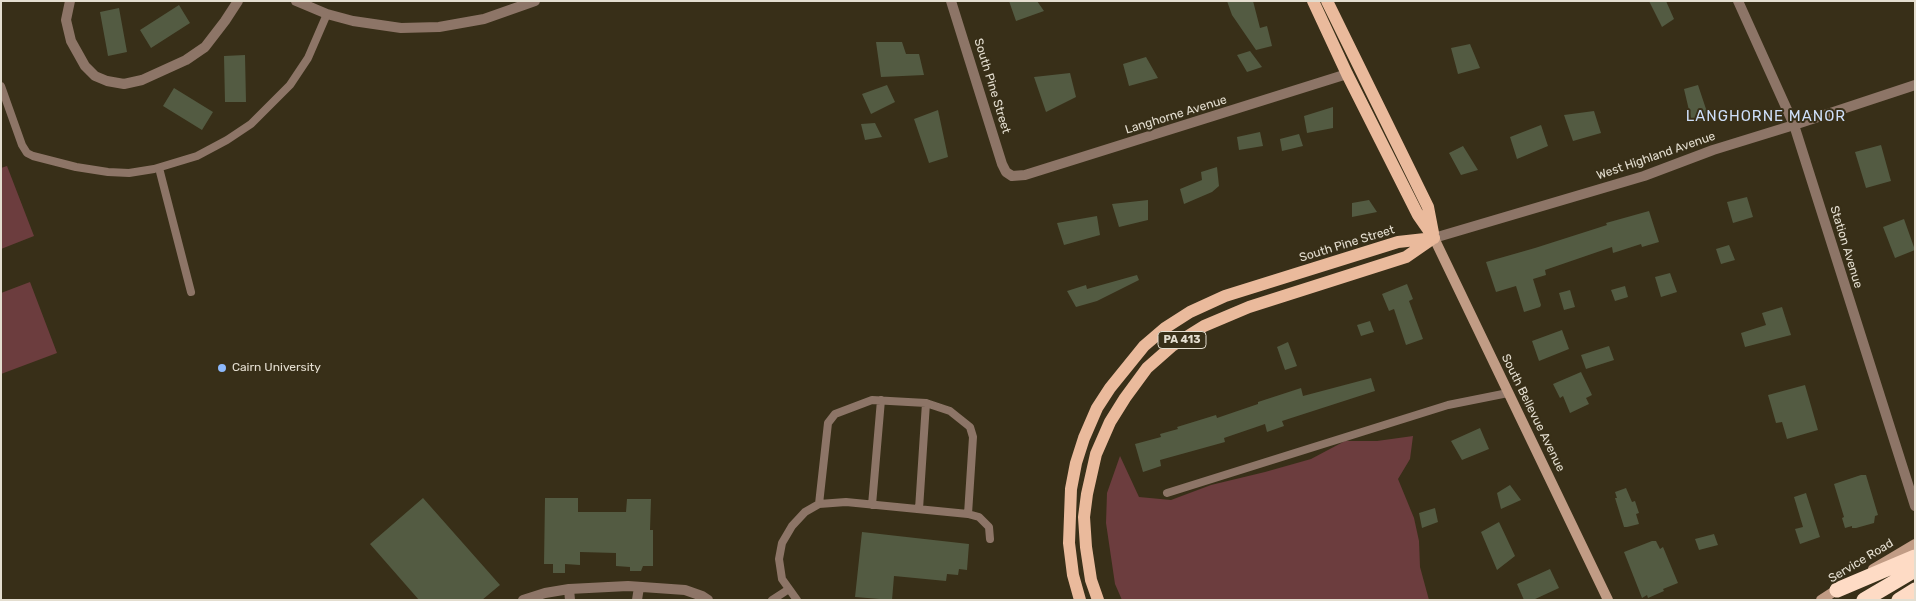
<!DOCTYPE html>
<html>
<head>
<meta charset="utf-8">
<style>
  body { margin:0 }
  #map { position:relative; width:1916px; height:601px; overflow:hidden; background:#382f18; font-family:Rubik,sans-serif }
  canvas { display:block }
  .frame { position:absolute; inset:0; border:2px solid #e4ded0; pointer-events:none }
</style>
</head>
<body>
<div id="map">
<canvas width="1916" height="601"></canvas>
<div class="frame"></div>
</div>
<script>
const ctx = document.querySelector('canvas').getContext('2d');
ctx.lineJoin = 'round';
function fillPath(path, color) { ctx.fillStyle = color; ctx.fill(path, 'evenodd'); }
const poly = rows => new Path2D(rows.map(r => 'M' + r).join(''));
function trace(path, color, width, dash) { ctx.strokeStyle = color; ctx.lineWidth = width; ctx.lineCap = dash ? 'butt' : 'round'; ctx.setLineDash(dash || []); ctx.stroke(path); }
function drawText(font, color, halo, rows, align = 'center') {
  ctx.font = font + ' Rubik,sans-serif'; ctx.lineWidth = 4; ctx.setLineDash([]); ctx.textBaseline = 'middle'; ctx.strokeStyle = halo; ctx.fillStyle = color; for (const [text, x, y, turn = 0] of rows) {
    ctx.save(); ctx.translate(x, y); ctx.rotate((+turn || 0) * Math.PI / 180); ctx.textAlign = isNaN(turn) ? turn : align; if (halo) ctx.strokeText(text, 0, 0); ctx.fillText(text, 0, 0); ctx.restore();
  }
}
fillPath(poly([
  [7,166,34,236,1,249,1,168],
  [30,282,57,353,1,374,1,293],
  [1413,436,1410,459,1398,479,1414,518,1419,541,1420,567,1429,600,1122,600,1115,584,1106,523,1107,493,1120,456,1139,497,1171,500,1211,485,1265,472,1311,459,1345,441,1377,441]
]), '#6c3d3e');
fillPath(poly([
  [1009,1,1037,1,1044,11,1016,21],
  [1227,1,1253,1,1260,28,1267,26,1272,46,1256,50,1232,15],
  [1649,1,1666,1,1674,19,1662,27],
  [179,5,190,23,151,48,140,30],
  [119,8,127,52,108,56,100,12],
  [876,42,902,42,906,54,919,54,924,75,881,77],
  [1470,44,1480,68,1458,74,1451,48],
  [1250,51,1262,67,1247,72,1237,55],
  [245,55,246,102,225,102,224,56],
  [1146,57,1158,78,1129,86,1123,64],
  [1070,73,1076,97,1046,112,1034,77],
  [887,85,895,102,871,114,862,94],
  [1698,85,1709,118,1692,123,1684,89],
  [174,88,213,112,202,130,163,106],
  [1333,107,1333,128,1307,133,1304,116],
  [938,110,948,157,929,163,914,119],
  [1594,111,1601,133,1573,141,1564,115],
  [875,123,882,137,865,140,861,124],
  [1541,125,1548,146,1517,159,1510,137],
  [1260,132,1263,146,1239,150,1237,137],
  [1299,134,1303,146,1282,151,1280,139],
  [1881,145,1891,181,1866,188,1855,152],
  [1463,146,1478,170,1461,175,1449,153],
  [1217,167,1219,186,1212,192,1184,204,1180,189,1202,180,1201,172],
  [1747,197,1753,217,1733,223,1727,202],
  [1148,200,1148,220,1119,227,1112,204],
  [1369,200,1377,212,1352,217,1352,203],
  [1649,211,1659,242,1642,247,1641,244,1613,253,1612,247,1545,270,1546,275,1533,279,1541,305,1540,307,1524,312,1516,286,1496,292,1486,262,1535,248,1607,225,1606,223],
  [1097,216,1100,235,1064,245,1057,223],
  [1904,219,1915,250,1895,258,1883,227],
  [1729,245,1735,260,1721,264,1716,249],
  [1670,273,1677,292,1661,297,1655,277],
  [1137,275,1139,280,1097,301,1076,307,1067,291,1086,285,1087,289],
  [1407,284,1413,299,1409,301,1423,339,1406,345,1394,309,1389,311,1382,294],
  [1625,286,1628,297,1615,301,1611,290],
  [1570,290,1575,307,1564,310,1559,293],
  [1782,307,1791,335,1745,347,1741,333,1766,325,1762,313],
  [1370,321,1374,332,1361,336,1357,325],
  [1562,330,1569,349,1539,361,1532,341],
  [1288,342,1297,366,1285,370,1277,347],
  [1609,346,1614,360,1586,369,1581,355],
  [1581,372,1592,395,1586,398,1589,404,1570,413,1563,396,1560,398,1553,384],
  [1371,378,1375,391,1282,421,1284,426,1267,432,1265,424,1224,438,1225,442,1160,460,1161,466,1143,472,1135,444,1161,437,1160,434,1178,429,1177,427,1216,415,1217,418,1258,404,1258,402,1301,388,1303,396],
  [1805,385,1818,430,1787,439,1782,422,1776,423,1768,395],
  [1480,428,1489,449,1462,460,1451,441],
  [1861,475,1866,475,1878,515,1875,516,1874,523,1856,528,1852,528,1852,526,1845,528,1842,518,1844,517,1834,484],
  [1510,485,1521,500,1501,509,1497,493],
  [1626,488,1632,502,1635,501,1639,513,1636,514,1639,524,1627,527,1624,527,1615,498,1617,498,1615,492],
  [1806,493,1820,537,1800,544,1795,529,1803,527,1794,497],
  [423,498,500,585,482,600,419,600,370,544],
  [545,498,578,498,578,512,626,512,627,499,651,499,650,530,653,530,653,566,643,566,641,571,630,571,630,567,616,566,616,553,580,552,580,565,565,564,565,573,553,573,553,564,544,564],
  [1435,508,1438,522,1422,528,1419,513],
  [1499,522,1515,556,1497,570,1481,532],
  [862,532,969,544,967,570,959,569,958,575,947,574,946,581,894,576,892,600,855,597],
  [1714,534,1718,545,1699,550,1695,539],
  [1652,541,1656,541,1660,549,1663,547,1678,583,1663,589,1664,591,1648,598,1647,595,1642,598,1624,552],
  [1550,569,1559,588,1533,600,1524,600,1517,584]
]), '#535b42');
trace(poly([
  [1,86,22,145,27,153,33,156,76,167,108,172,129,173,154,169,197,156,227,140,251,124,290,85,308,58,327,14],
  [159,168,191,292],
  [1167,493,1448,405,1508,393],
  [819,504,828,423,835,414,872,400,926,403,950,411,970,427,973,437,968,514],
  [872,505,881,400],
  [919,509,926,403],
  [772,600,789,589],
  [797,600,782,579,779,559,782,543,792,526,805,512,819,504,846,502,968,514,979,517,989,527,990,539]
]), '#8d7567', 8);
trace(poly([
  [70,1,66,20,71,41,85,66,95,76,107,81,124,84,142,80,186,60,205,47,225,21,238,1],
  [296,1,327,14,353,21,401,28,439,27,484,19,535,1],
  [951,1,1002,164,1006,172,1012,176,1025,175,1347,74],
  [1738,1,1794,125,1915,506],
  [1434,238,1644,176,1713,150,1794,125,1915,85],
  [569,589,628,586,685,590,702,596,708,600],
  [523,600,545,593,569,589,570,600],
  [637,600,639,587]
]), '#8d7567', 10);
trace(poly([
  [1434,238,1608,600],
  [1873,569,1915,544],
  [1821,600,1841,587]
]), '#c19c85', 10);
trace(poly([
  [1313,1,1347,74,1418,215,1434,238],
  [1327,1,1428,207,1433,233],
  [1080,600,1073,575,1069,543,1071,489,1076,463,1084,438,1097,408,1110,388,1144,346,1165,328,1190,312,1225,296,1398,242,1434,238],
  [1098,600,1091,580,1086,547,1084,517,1087,494,1096,454,1110,422,1125,398,1147,368,1172,346,1204,326,1249,307,1406,257,1432,239]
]), '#eaba9c', 12);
trace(poly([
  [1837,590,1915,557],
  [1864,600,1915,570],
  [1899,600,1915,590]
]), '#fedbc5', 15);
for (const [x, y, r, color] of [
  [222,368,5,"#8db9fc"]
]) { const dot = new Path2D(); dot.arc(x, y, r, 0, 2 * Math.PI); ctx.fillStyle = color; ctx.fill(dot); trace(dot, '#382f18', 2); }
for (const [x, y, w] of [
  [1182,340,48]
]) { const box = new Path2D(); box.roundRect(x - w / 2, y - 8.5, w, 17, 4); ctx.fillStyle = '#382f18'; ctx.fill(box); trace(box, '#e4ded0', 1); }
drawText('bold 11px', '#e4ded0', null, [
  ["PA 413",1182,340]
]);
drawText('12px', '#e4ded0', '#382f18', [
  ["South Pine Street",992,86,73],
  ["Langhorne Avenue",1176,115,-17],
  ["West Highland Avenue",1656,156,-19],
  ["South Pine Street",1347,244,-17],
  ["Station Avenue",1846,247,73],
  ["South Bellevue Avenue",1533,413,64],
  ["Service Road",1861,561,-31]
]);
drawText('12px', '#e4ded0', '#382f18', [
  ["Cairn University",232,368]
], 'left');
ctx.letterSpacing = '1px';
drawText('15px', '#cedff9', '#382f18', [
  ["LANGHORNE MANOR",1766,117]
]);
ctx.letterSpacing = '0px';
</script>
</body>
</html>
